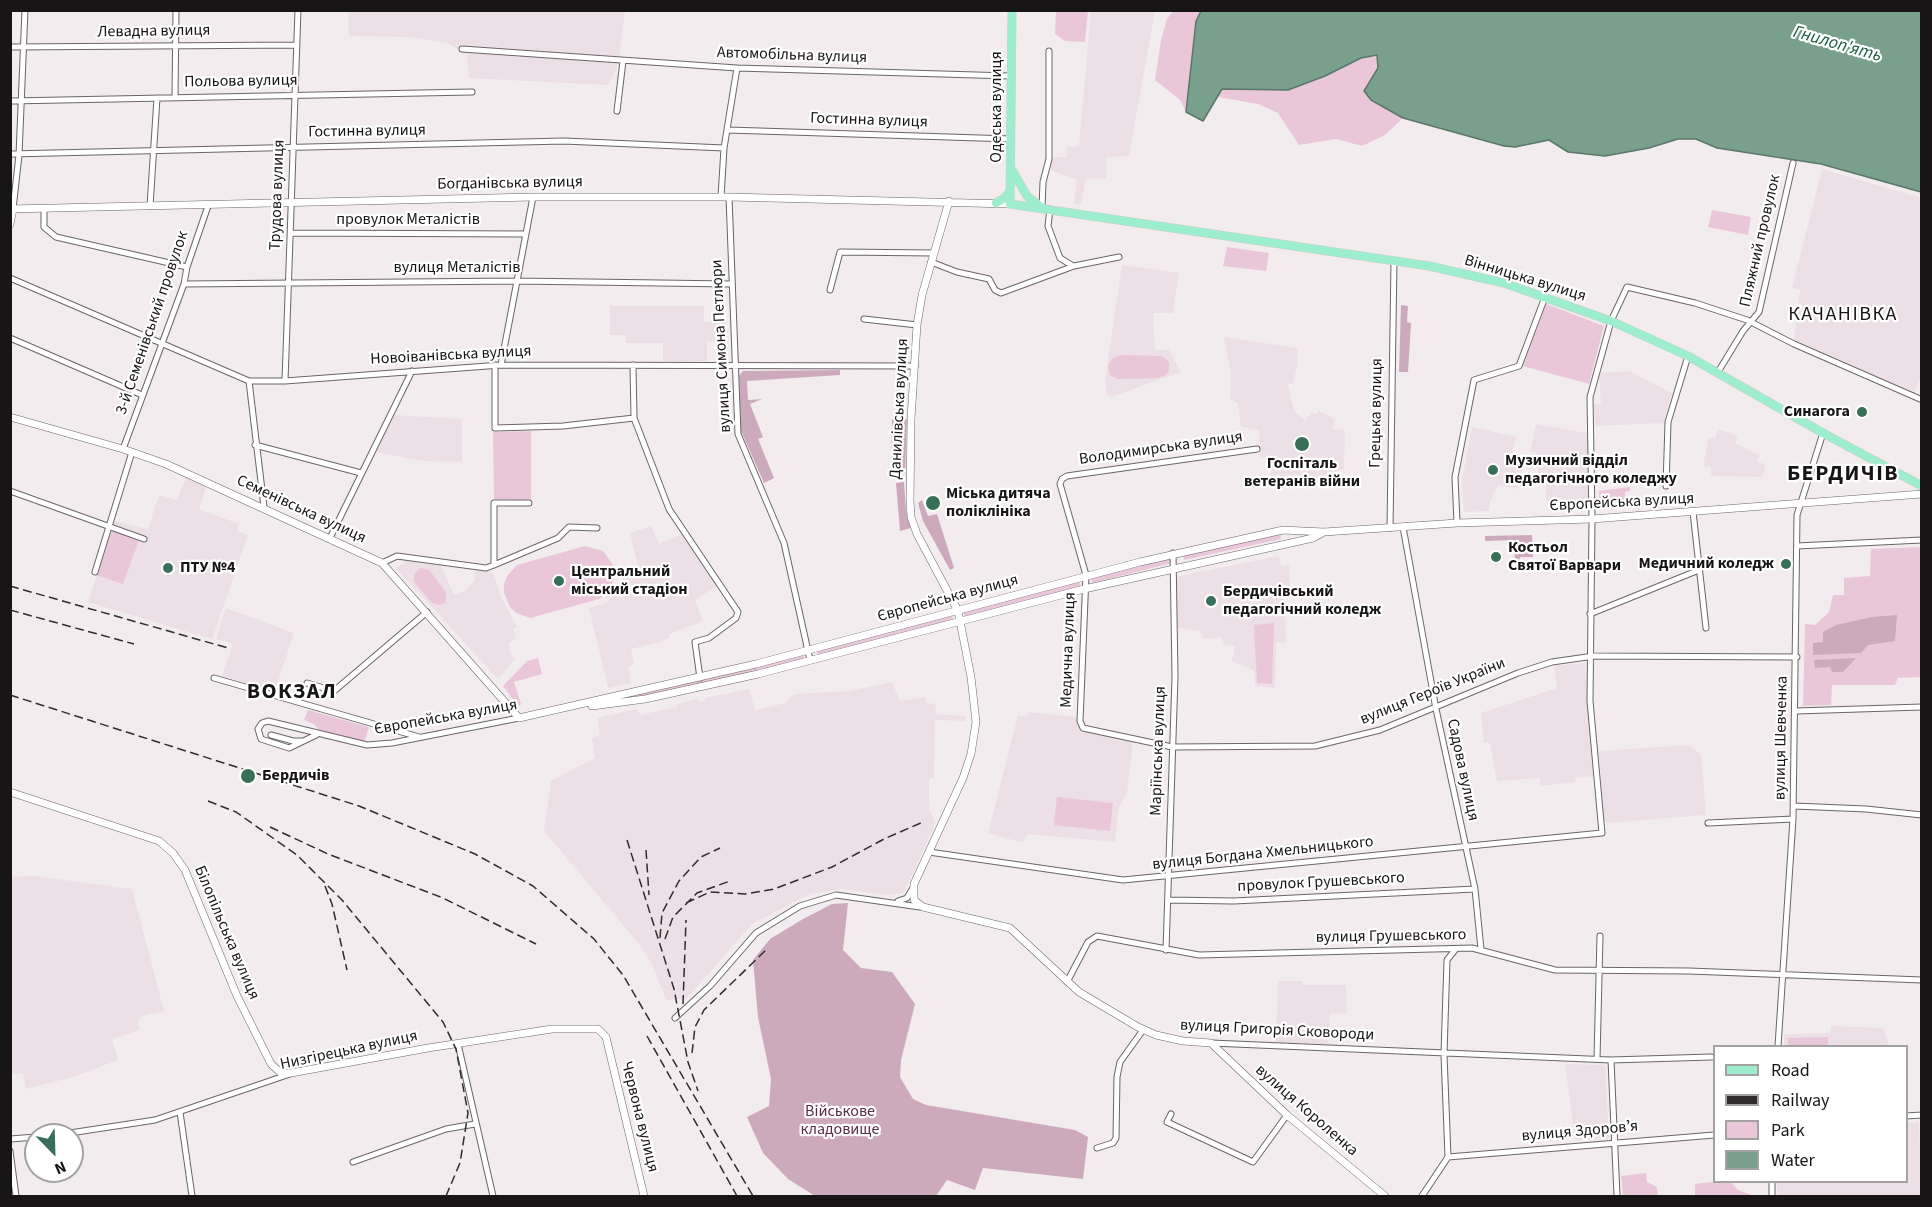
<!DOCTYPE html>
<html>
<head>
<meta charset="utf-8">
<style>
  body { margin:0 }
  #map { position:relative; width:1932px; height:1207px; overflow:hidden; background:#f2ecef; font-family:"Source Sans 3",sans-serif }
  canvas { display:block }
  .frame { position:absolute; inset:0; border:12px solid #181517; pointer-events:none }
  .legend { position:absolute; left:1713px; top:1045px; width:195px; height:138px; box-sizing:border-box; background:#fff; border:2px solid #a3a1a2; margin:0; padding:8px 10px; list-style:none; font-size:18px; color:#181517 }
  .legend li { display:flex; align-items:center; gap:12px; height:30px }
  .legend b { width:30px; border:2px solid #a3a1a2 }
  .north { position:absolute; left:24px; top:1123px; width:60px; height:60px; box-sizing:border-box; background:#fff; border:2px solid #a3a1a2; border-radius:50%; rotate:157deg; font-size:16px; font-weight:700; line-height:24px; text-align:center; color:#181517 }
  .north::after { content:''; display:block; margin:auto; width:21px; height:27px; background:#376f58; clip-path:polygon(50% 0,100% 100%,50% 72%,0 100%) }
</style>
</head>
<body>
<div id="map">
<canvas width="1932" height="1207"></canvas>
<div class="frame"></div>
<ul class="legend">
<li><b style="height:8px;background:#9ceece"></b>Road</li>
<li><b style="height:8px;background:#2f2c2e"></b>Railway</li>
<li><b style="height:16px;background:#eac6d9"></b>Park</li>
<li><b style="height:16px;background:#799f8d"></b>Water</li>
</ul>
<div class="north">N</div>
</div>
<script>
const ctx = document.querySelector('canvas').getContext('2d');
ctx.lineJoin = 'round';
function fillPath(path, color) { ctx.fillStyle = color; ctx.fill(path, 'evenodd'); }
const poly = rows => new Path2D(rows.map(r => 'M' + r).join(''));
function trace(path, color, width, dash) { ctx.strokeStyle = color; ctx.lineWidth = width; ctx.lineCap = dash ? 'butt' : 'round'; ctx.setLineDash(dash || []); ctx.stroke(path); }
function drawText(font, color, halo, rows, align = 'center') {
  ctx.font = font + ' "Source Sans 3",sans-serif'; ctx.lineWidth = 4.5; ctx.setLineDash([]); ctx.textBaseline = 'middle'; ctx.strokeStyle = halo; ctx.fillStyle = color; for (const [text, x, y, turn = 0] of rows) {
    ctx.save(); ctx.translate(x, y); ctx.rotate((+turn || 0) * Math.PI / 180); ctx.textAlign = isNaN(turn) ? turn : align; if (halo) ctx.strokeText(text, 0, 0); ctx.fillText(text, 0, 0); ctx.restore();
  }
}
fillPath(poly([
  [348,11,625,11,618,66,608,85,469,78,467,55,448,43,408,37,349,36],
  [1091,11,1155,11,1129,156,1107,157,1106,178,1086,179,1081,205,1074,204,1077,180,1051,170,1051,157,1067,157,1067,147,1079,146],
  [1822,169,1921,198,1922,374,1914,392,1794,340,1800,290,1792,288],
  [1122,265,1179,273,1173,313,1153,313,1155,350,1169,350,1181,372,1111,397,1107,395,1105,381],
  [610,306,704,306,704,322,726,322,726,341,707,341,707,361,663,361,663,343,626,343,626,335,610,335],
  [1224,337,1297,348,1298,364,1293,383,1288,384,1294,411,1305,420,1312,412,1315,415,1319,411,1335,419,1332,429,1345,430,1344,469,1292,485,1270,483,1272,461,1260,458,1259,430,1241,427,1238,403,1230,399,1231,374],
  [1629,371,1672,393,1663,423,1595,426,1594,404,1601,403,1599,373],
  [395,415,462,419,462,462,423,461,376,452],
  [1536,424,1587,433,1590,510,1562,511,1562,501,1546,501,1546,484,1536,484,1540,458,1536,457,1536,453,1530,452],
  [1472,427,1516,437,1511,458,1525,461,1517,489,1498,485,1490,502,1489,511,1464,512,1462,480],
  [1718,429,1738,436,1735,443,1759,455,1757,462,1765,464,1763,477,1711,476,1711,467,1703,466,1709,437,1715,438],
  [186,476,207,484,199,509,239,524,237,531,248,535,212,639,88,602,114,521,148,529,159,495,177,500],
  [651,526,659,544,684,533,717,586,695,600,703,621,670,634,669,638,660,642,631,649,634,664,628,666,631,683,608,688,589,608,606,603,625,584,621,577,639,570,630,533],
  [1279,556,1281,566,1289,565,1290,575,1290,590,1284,592,1286,642,1276,643,1275,688,1255,686,1254,670,1232,661,1235,646,1224,645,1222,637,1204,639,1200,631,1177,628,1175,577],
  [406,561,441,566,454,595,466,590,475,580,475,570,492,571,502,599,517,627,513,629,516,638,509,643,510,653,515,659,498,679,396,568],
  [226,608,294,633,275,691,222,676,233,644,216,639],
  [1585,663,1595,776,1575,778,1575,782,1541,786,1539,778,1497,781,1490,743,1484,743,1481,713,1557,688,1554,666],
  [892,682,900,701,925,697,926,703,936,704,935,714,965,716,965,721,935,720,934,777,929,780,929,807,935,824,904,893,886,895,842,889,810,894,752,924,687,998,666,1000,651,962,635,939,544,831,551,781,595,758,592,738,600,735,597,718,637,709,640,715,677,707,677,704,698,699,699,702,705,701,705,698,749,689,755,710,786,703,794,694,850,691],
  [1028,712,1076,717,1079,728,1133,741,1127,792,1118,810,1115,842,1027,834,1023,843,988,833,1018,715,1027,717],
  [1688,745,1701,754,1706,815,1608,823,1604,820,1599,751],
  [34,876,132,889,164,1011,142,1016,138,1021,140,1030,112,1039,118,1060,76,1076,26,1089,23,1073,11,1074,10,877],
  [1278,981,1302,981,1302,985,1346,985,1347,1013,1330,1014,1328,1044,1276,1043],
  [1831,1026,1883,1028,1889,1046,1784,1046,1784,1034,1830,1033],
  [1565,1064,1605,1065,1609,1139,1575,1140],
  [1919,1122,1921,1196,1777,1196,1777,1182,1906,1182,1907,1123]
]), '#eddfe6');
fillPath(poly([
  [1056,11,1088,11,1085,42,1065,41,1055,34],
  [1173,11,1201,11,1196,21,1186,112,1180,100,1155,80,1161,40,1167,19],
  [1370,55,1377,55,1378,68,1371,100,1403,118,1385,135,1362,146,1336,139,1299,145,1278,113,1258,104,1218,97,1222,89,1288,90],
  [1712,210,1751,217,1748,235,1708,227],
  [1227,247,1269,253,1266,271,1223,266],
  [1546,304,1604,326,1589,384,1523,366],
  [1120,355,1162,356,1169,362,1169,370,1166,375,1158,378,1118,379,1110,375,1108,366,1113,358],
  [531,431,531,500,494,499,493,432],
  [1630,487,1630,491,1625,492,1626,506,1600,507,1599,491],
  [112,531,139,540,123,584,96,575],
  [1280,533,1281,539,1184,560,1183,553],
  [585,546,603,551,614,566,615,577,607,593,599,599,530,618,516,613,510,607,504,593,504,584,507,576,517,565],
  [1921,547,1921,677,1898,678,1895,685,1832,685,1831,705,1803,706,1805,624,1815,625,1829,612,1833,595,1844,595,1844,578,1870,576,1871,549],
  [1170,556,1172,563,1092,583,1090,576],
  [421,568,429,570,446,592,445,603,440,605,432,603,414,582,414,574],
  [1079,579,1081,587,965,618,963,611],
  [952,615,954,621,818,656,817,651],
  [1274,623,1272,684,1257,683,1254,625],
  [803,654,805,660,615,703,614,698,724,675],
  [538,658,542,674,514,682,521,704,518,706,503,686,527,661],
  [308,710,369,727,364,743,319,730,314,724,304,720],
  [1057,797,1113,803,1110,831,1054,825],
  [1828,1037,1828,1046,1788,1046,1788,1038],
  [1646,1173,1647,1182,1657,1187,1658,1196,1623,1196,1621,1176],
  [1712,1182,1731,1183,1738,1190,1754,1196,1686,1196,1695,1195,1695,1184]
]), '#eac6d9');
fillPath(poly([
  [1401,305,1408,306,1407,322,1411,323,1408,372,1399,372],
  [840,370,840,375,747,381,748,400,762,399,750,404,763,437,758,439,774,478,764,483,741,431,739,376,743,371],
  [892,419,907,419,905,474,891,474],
  [904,482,906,510,911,528,900,531,896,483],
  [922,500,928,516,937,514,954,568,950,570,923,521,918,503],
  [1532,535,1533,557,1520,557,1518,564,1515,564,1514,540,1485,541,1485,536],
  [1897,615,1895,641,1868,645,1861,653,1813,655,1813,643,1823,642,1823,632,1836,625,1872,617],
  [1856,658,1843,672,1832,672,1830,667,1815,668,1814,660],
  [848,903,843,950,861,968,892,972,915,1004,901,1060,900,1077,913,1099,926,1105,1075,1130,1088,1137,1083,1179,983,1168,975,1190,947,1180,936,1196,815,1196,788,1179,763,1153,747,1117,769,1106,771,1079,758,1017,753,960,770,939,803,919,832,904]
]), '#cda9bc');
const water = poly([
  [1201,11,1921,11,1921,192,1821,164,1717,148,1696,139,1678,139,1649,148,1605,156,1568,152,1549,140,1515,147,1504,146,1403,118,1371,100,1364,91,1378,68,1377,55,1361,58,1325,76,1288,90,1222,89,1203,121,1186,112,1196,21,1201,11]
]);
fillPath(water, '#799f8d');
trace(water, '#5c766a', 1.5);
const street = poly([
  [10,47,297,45],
  [462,49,737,68,1010,76],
  [175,98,176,10],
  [10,101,472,92],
  [617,111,623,61],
  [728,130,1011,139],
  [10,154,564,141,724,148],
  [721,197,724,148,737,68],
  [729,197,738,434,784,543,810,660],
  [150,206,157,98],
  [1042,208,1043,182,1049,159,1049,51],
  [13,209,19,155,25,10],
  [44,209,44,227,56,237,187,267],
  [1050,209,1048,226,1060,258,1073,266],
  [291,233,526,234],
  [931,262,957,272,989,279,995,290,1001,293,1074,266,1119,257],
  [10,278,249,381,285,381,501,365,915,366],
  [184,284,517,281,731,284],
  [830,290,840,252,934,253],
  [864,319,917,325],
  [10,338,142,395],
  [495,365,495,428,563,426,634,418,669,509,738,612,736,618,709,638,695,642,700,678],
  [501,365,533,197],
  [633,365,634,418],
  [1718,372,1743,331,1759,312,1793,163],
  [249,381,264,507],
  [285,381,298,10],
  [255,445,361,473],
  [123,449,184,284,187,267,208,206],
  [1257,449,1067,476,1062,479,1060,484,1086,575,1080,721,1083,728,1172,747,1315,746,1380,730,1518,673,1552,662,1594,656,1797,657],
  [1666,486,1668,422,1688,356],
  [10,491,144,539],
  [1693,512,1706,628],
  [1457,523,1455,477,1474,380,1519,366,1545,297],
  [1403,527,1436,709,1475,889,1481,949],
  [1390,528,1394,261],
  [330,538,412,371],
  [1797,546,1922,540],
  [382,563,397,556,486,568,494,565,494,503,529,503],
  [494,565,558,538,569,527,597,528],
  [95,572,132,452],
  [1590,614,1699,570],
  [214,678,419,737],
  [307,683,334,691,427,612],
  [1796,711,1922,707],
  [271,735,293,741,302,741],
  [316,735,289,748,261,739,258,729,262,723,268,721,367,745,392,743,519,718],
  [1794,806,1866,809,1922,815],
  [1708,823,1793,819],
  [929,852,1123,880,1602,833,1590,701,1592,519,1590,397,1611,321,1627,287,1695,303,1747,320,1794,344,1920,399],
  [1168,900,1234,901,1475,889],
  [898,901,907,898,914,886],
  [1166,950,1175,677,1173,553],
  [1067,982,1088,942,1097,936,1199,955,1472,948,1555,970,1689,971,1922,980],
  [675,1018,710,986,756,933,800,906,836,895,920,907],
  [1211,1043,1611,1060,1711,1057],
  [458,1044,493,1196],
  [1778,1046,1793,819,1797,515,1823,433],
  [1597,1059,1600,936],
  [1611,1060,1617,1196],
  [180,1112,192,1196],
  [1171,1114,1167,1122,1253,1162,1287,1115],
  [1906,1116,1922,1115],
  [57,1135,155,1120,290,1074],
  [10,1139,36,1137],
  [1097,1148,1113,1143,1116,1138,1117,1077,1120,1062,1143,1030],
  [10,1151,16,1196],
  [1448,1157,1714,1135],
  [353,1162,446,1129,475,1124],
  [1772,1182,1772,1196],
  [1422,1196,1448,1157,1444,1054,1447,960,1455,950]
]);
const secondary = poly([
  [949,201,922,295,917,325,911,419,910,500,911,517,917,534,958,611,971,677,976,722,971,754,963,778,914,884,914,900,923,907,1010,928,1079,992,1138,1027,1156,1035,1183,1041,1211,1043,1287,1115,1385,1196],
  [10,209,533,197,729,197,1010,204],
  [10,224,13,209],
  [10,417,123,449,166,464,382,563,519,718,756,664,1140,562,1283,530,1324,532,1457,523,1592,519,1922,494],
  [592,706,645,699,758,674,1084,589,1313,538,1324,532],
  [10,792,159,841,173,853,185,870,237,996,271,1064,281,1073,291,1073,428,1048,552,1029,598,1029,606,1037,644,1196]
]);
const primary = poly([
  [1012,10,1010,204,1429,266,1504,283,1611,321,1688,356,1823,433,1922,486],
  [1012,170,1027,196,1041,207],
  [996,203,1005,198,1010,191]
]);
trace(street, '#6a6568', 7);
trace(secondary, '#6a6568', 8);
trace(primary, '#ccc', 9);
trace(street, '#fff', 5);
trace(secondary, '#fff', 7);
trace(primary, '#9ceece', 8);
trace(poly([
  [10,586,228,648],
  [10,610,134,644],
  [10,695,359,806,475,854,533,886,594,939,623,975,753,1196],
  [208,801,236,812,297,855,342,900,443,1022,456,1049,468,1113,460,1163,446,1196],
  [270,827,328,854,443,898,536,944],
  [627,840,674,989,688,1062,698,1091],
  [646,850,649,895],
  [325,886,332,904,347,970],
  [686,903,710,892,745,894,774,889,832,867,884,839,923,822],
  [660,938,662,913,679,881,701,857,720,848],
  [665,939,673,917,697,893,730,881],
  [683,1004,686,920],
  [647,1036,737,1196],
  [692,1053,695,1027,704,1010,766,950]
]), '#2f2c2e', 1.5, [9, 4.5]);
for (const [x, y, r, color] of [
  [1862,412,6,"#376f58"],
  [1302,444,8,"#376f58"],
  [1493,470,6,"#376f58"],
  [933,503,8,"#376f58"],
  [1496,557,6,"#376f58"],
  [1786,564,6,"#376f58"],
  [168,568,6,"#376f58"],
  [559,581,6,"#376f58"],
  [1211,601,6,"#376f58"],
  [248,776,8,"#376f58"]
]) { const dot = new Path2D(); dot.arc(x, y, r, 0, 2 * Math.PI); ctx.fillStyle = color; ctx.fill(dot); trace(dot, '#fff', 2); }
drawText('16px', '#181517', '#fff', [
  ["Левадна вулиця",154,32,-1],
  ["Автомобільна вулиця",792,56,2],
  ["Польова вулиця",241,82,-1],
  ["Одеська вулиця",997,107,-90],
  ["Гостинна вулиця",869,121,2],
  ["Гостинна вулиця",367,132,-1],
  ["Богданівська вулиця",510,184,-1],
  ["Трудова вулиця",278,195,-88],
  ["провулок Металістів",408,220],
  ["Пляжний провулок",1761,241,-77],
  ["вулиця Металістів",457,268],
  ["Вінницька вулиця",1525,279,17],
  ["3-й Семенівський провулок",153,323,-71],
  ["вулиця Симона Петлюри",722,346,-93],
  ["Новоіванівська вулиця",451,356,-3],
  ["Данилівська вулиця",900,409,-87],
  ["Грецька вулиця",1377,413,-89],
  ["Володимирська вулиця",1161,449,-8],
  ["Європейська вулиця",1622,503,-3],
  ["Семенівська вулиця",301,510,25],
  ["Європейська вулиця",948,599,-15],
  ["Медична вулиця",1069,650,-88],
  ["вулиця Героїв України",1433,692,-22],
  ["Європейська вулиця",446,718,-10],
  ["вулиця Шевченка",1782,738,-89],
  ["Маріїнська вулиця",1159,751,-88],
  ["Садова вулиця",1462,770,78],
  ["вулиця Богдана Хмельницького",1263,854,-6],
  ["провулок Грушевського",1321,883,-3],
  ["Білопільська вулиця",226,933,67],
  ["вулиця Грушевського",1391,937,-1],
  ["вулиця Григорія Сковороди",1277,1031,3],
  ["Низгірецька вулиця",349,1051,-12],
  ["вулиця Короленка",1306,1111,41],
  ["Червона вулиця",639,1117,76],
  ["вулиця Здоровʼя",1580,1132,-5]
]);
drawText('bold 16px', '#181517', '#fff', [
  ["Синагога",1850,412,"right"],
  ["Музичний відділ",1505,461],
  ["педагогічного коледжу",1505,479],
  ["Госпіталь",1302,464,"center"],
  ["ветеранів війни",1302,482,"center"],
  ["Міська дитяча",946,494],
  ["поліклініка",946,512],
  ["Костьол",1508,548],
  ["Святої Варвари",1508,566],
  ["Медичний коледж",1774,564,"right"],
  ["ПТУ №4",180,568],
  ["Центральний",571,572],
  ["міський стадіон",571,590],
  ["Бердичівський",1223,592],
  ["педагогічний коледж",1223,610],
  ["Бердичів",262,776]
], 'left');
drawText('16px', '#5c2d49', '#fff', [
  ["Військове",840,1112],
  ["кладовище",840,1130]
]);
drawText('italic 18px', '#1a5d44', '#fff', [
  ["Гнилоп'ять",1837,45,16]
]);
ctx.letterSpacing = '1.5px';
drawText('20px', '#181517', '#fff', [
  ["КАЧАНІВКА",1843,316]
]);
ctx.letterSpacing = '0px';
ctx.letterSpacing = '1.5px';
drawText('bold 22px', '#181517', '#fff', [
  ["БЕРДИЧІВ",1843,475],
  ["ВОКЗАЛ",292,693]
]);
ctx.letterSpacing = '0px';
</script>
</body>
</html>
